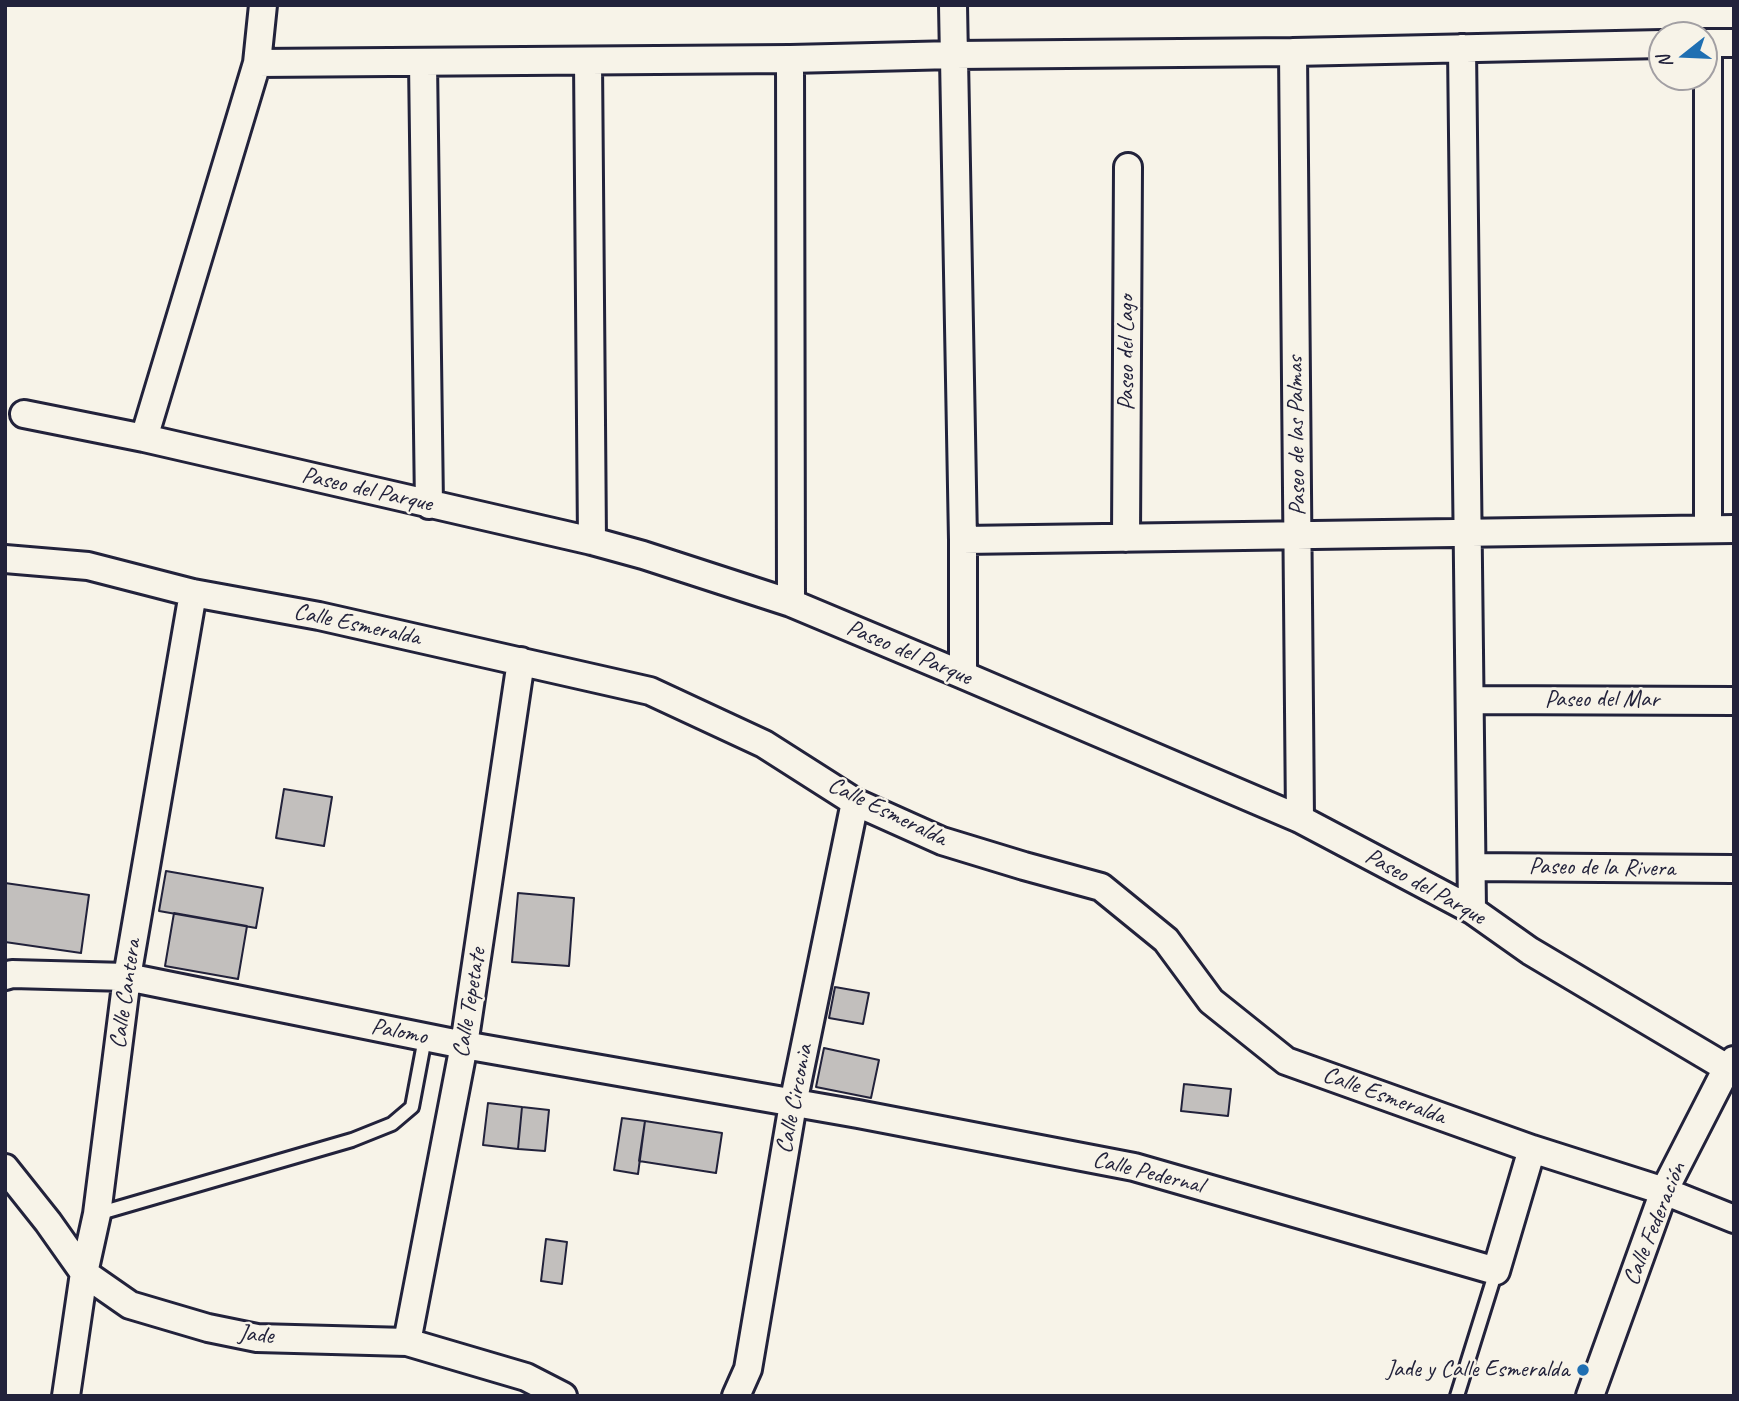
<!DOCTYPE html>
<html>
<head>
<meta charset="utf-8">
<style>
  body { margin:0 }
  #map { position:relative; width:1739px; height:1401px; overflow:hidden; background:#f7f3e8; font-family:Caveat,sans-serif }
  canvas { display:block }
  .frame { position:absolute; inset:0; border:7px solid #22223b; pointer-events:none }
  .north { position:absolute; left:1648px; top:21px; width:70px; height:70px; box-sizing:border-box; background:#f7f3e8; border:2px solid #a29fa3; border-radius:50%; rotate:252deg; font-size:19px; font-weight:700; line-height:28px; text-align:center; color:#22223b }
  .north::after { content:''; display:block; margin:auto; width:24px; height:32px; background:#1f6fb2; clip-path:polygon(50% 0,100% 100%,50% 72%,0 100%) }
</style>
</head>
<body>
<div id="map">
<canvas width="1739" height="1401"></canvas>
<div class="frame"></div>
<div class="north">N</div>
</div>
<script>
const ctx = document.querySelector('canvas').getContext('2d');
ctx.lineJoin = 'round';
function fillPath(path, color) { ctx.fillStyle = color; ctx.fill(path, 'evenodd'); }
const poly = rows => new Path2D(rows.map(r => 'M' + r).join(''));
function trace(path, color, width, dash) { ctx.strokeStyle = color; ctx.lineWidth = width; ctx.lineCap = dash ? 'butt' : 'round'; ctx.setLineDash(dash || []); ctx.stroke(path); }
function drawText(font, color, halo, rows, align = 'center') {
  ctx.font = font + ' Caveat,sans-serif'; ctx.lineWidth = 5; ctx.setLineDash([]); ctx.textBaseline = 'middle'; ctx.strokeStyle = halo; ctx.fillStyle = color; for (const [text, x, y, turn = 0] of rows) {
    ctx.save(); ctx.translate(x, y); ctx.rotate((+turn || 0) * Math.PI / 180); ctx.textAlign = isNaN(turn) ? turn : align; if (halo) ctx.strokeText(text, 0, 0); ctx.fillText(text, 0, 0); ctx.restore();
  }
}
const building = poly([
  [284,789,332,797,324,846,276,838,284,789],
  [166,871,263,888,256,928,159,911,166,871],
  [5,883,89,895,81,953,5,942,5,883],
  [518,893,574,898,569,966,512,962,518,893],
  [174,913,247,926,238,979,165,966,174,913],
  [835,987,869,993,863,1024,829,1018,835,987],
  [824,1048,879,1060,871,1098,816,1087,824,1048],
  [1184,1084,1231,1089,1228,1116,1181,1111,1184,1084],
  [488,1103,522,1107,518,1149,483,1145,488,1103],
  [522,1107,549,1110,545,1151,518,1149,522,1107],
  [622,1118,645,1121,638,1174,614,1170,622,1118],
  [645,1121,722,1133,716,1173,639,1161,645,1121],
  [546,1239,567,1242,562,1284,541,1281,546,1239]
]);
fillPath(building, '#c2bfbd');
trace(building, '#22223b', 2);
const service = poly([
  [97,1214,352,1140,392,1124,412,1107,425,1038],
  [1457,1396,1496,1271]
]);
const minor = poly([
  [953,5,963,540,963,675],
  [1704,43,1734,43],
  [1708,43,1708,529],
  [1462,48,1472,910],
  [1293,52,1300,819],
  [790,59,791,603],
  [588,61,592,541],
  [423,62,429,505],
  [257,63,790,59,955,55,1293,52,1662,44],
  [24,414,144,438,592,541,643,555,791,603,963,675,1300,819,1472,910,1530,951,1727,1068],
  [144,438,257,63,263,5],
  [1126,538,1128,167],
  [963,540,1734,529],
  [5,559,88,566,193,593,319,616,650,691,764,744,855,802,942,841,1024,866,1101,887,1166,940,1211,1001,1286,1061,1532,1149,1664,1191,1734,1219],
  [1470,700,1734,701],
  [1472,867,1732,869],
  [5,976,12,974,127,977,464,1045,858,1114,1134,1167,1496,1271,1532,1149],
  [5,1168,48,1222,84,1273,130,1305,208,1328,257,1338,407,1342,526,1377,563,1396],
  [407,1342,464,1045,521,661],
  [66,1396,84,1273,97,1214,127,977,193,593],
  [736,1396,748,1369,793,1104,855,802],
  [1590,1396,1664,1191,1727,1068,1734,1060]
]);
trace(service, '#22223b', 18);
trace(minor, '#22223b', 32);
trace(service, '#f7f3e8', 12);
trace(minor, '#f7f3e8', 26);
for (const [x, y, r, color] of [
  [1583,1370,7,"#1f6fb2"]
]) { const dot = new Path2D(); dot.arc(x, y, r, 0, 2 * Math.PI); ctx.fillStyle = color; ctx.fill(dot); trace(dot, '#f7f3e8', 2.5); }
drawText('24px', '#22223b', '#f7f3e8', [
  ["Paseo del Lago",1127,353,-90],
  ["Paseo de las Palmas",1297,436,-91],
  ["Paseo del Parque",367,490,13],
  ["Calle Esmeralda",357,625,12],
  ["Paseo del Parque",909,653,23],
  ["Paseo del Mar",1602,700],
  ["Calle Esmeralda",887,812,26],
  ["Paseo de la Rivera",1602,868,1],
  ["Paseo del Parque",1425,887,29],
  ["Calle Cantera",126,994,-82],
  ["Calle Tepetate",470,1003,-81],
  ["Palomo",399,1032,11],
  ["Calle Esmeralda",1384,1096,20],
  ["Calle Circonia",795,1099,-79],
  ["Calle Pedernal",1148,1173,14],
  ["Calle Federación",1655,1224,-68],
  ["Jade",256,1335,6]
]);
drawText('24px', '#22223b', '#f7f3e8', [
  ["Jade y Calle Esmeralda",1569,1370]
], 'right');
</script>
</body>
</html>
